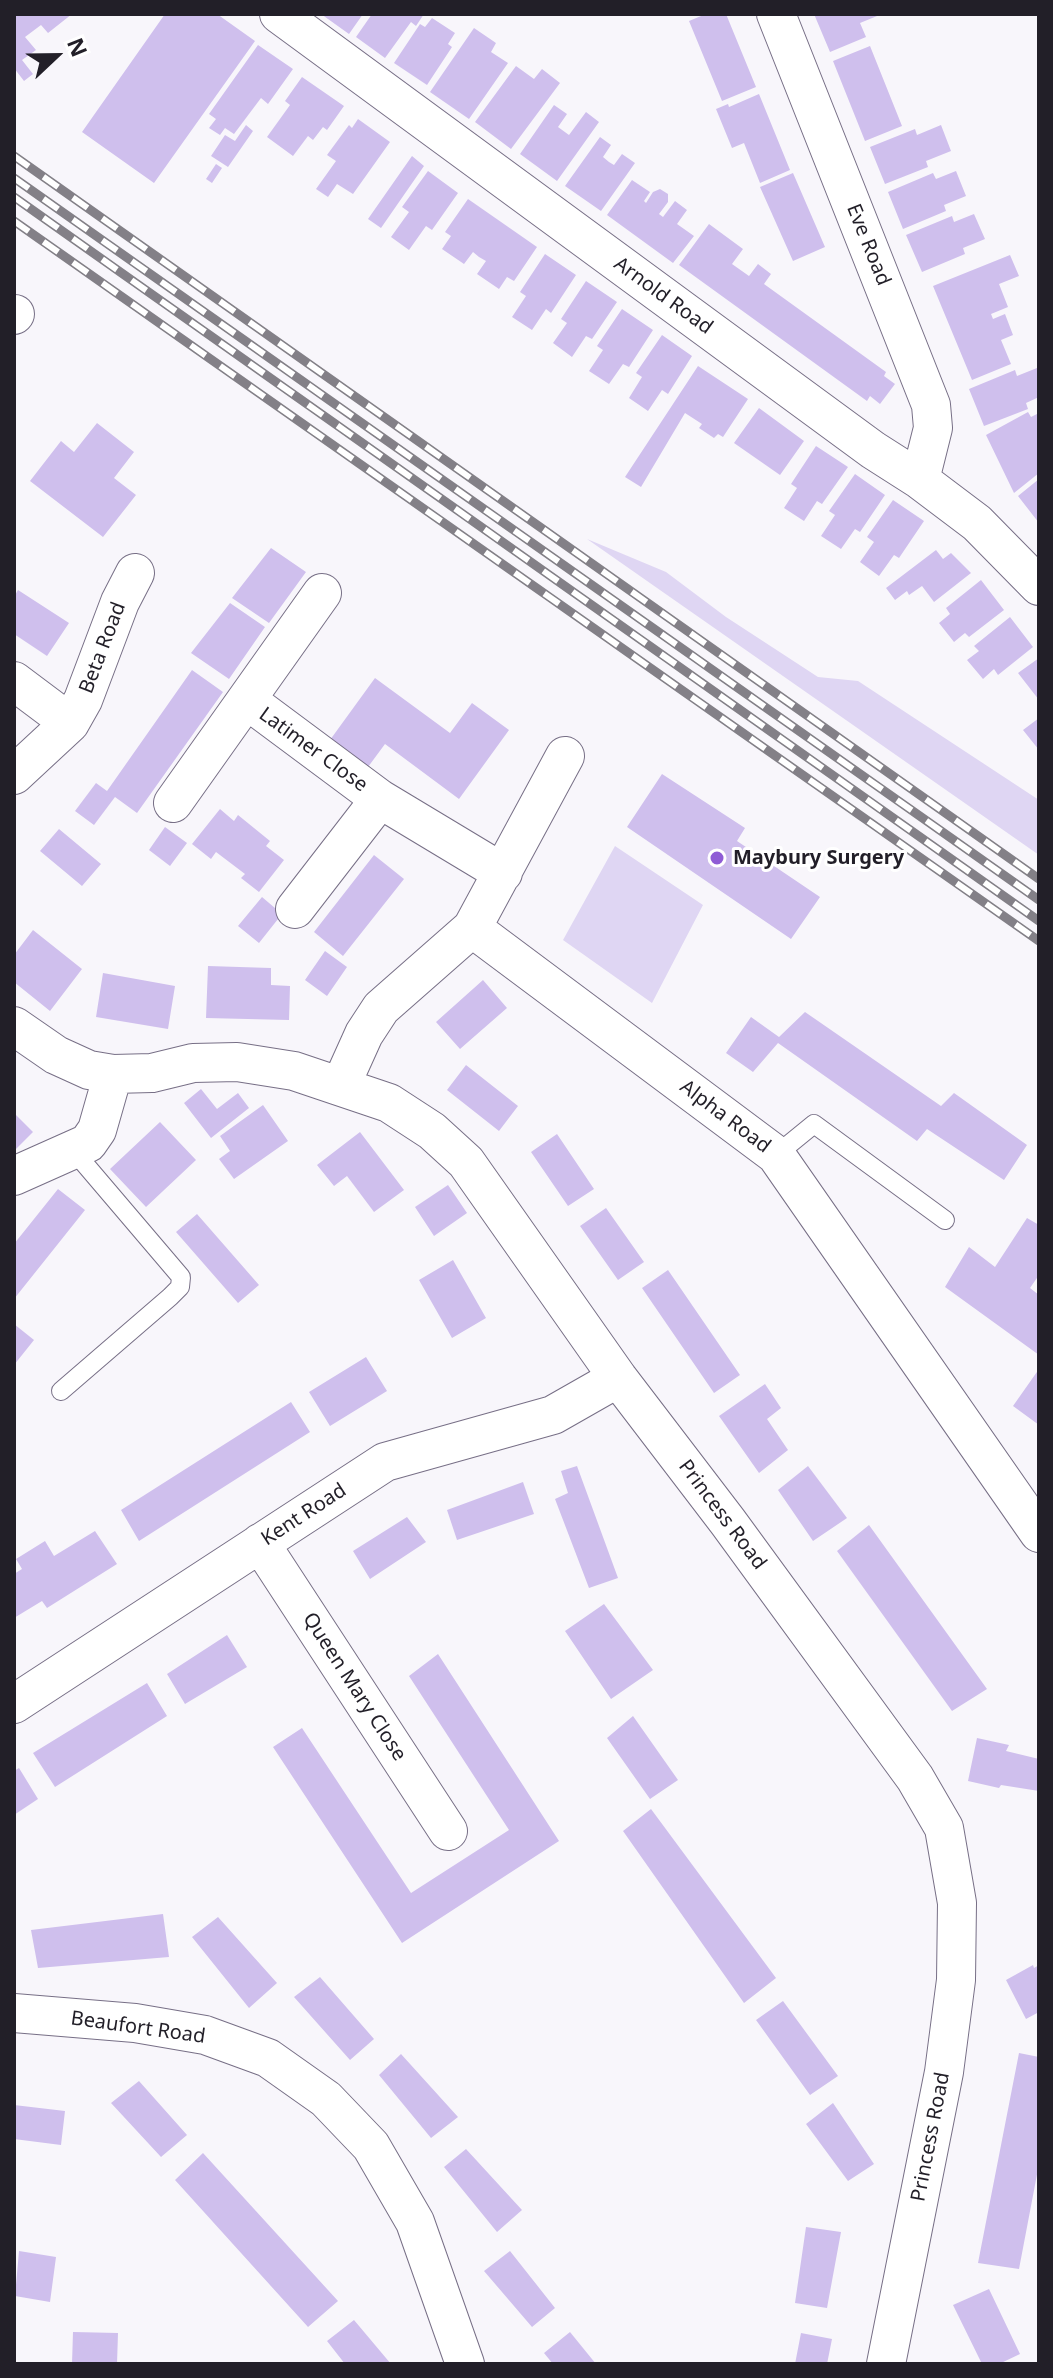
<!DOCTYPE html>
<html>
<head>
<meta charset="utf-8">
<style>
  body { margin:0 }
  #map { position:relative; width:1053px; height:2378px; overflow:hidden; background:#f8f6fb; font-family:"Noto Sans",sans-serif }
  canvas { display:block }
  .frame { position:absolute; inset:0; border:16px solid #221f28; pointer-events:none }
  .north { position:absolute; left:16px; top:16px; width:80px; height:80px; -webkit-text-stroke:6px #fff; paint-order:stroke; rotate:68deg; font-size:22px; font-weight:700; line-height:32px; text-align:center; color:#221f28 }
  .north::after { content:''; display:block; margin:auto; width:28px; height:36px; background:#221f28; clip-path:polygon(50% 0,100% 100%,50% 72%,0 100%) }
</style>
</head>
<body>
<div id="map">
<canvas width="1053" height="2378"></canvas>
<div class="frame"></div>
<div class="north">N</div>
</div>
<script>
const ctx = document.querySelector('canvas').getContext('2d');
ctx.lineJoin = 'round';
function fillPath(path, color) { ctx.fillStyle = color; ctx.fill(path, 'evenodd'); }
const poly = rows => new Path2D(rows.map(r => 'M' + r).join(''));
function trace(path, color, width, dash) { ctx.strokeStyle = color; ctx.lineWidth = width; ctx.lineCap = dash ? 'butt' : 'round'; ctx.setLineDash(dash || []); ctx.stroke(path); }
function drawText(font, color, halo, rows, align = 'center') {
  ctx.font = font + ' "Noto Sans",sans-serif'; ctx.lineWidth = 6; ctx.setLineDash([]); ctx.textBaseline = 'middle'; ctx.strokeStyle = halo; ctx.fillStyle = color; for (const [text, x, y, turn = 0] of rows) {
    ctx.save(); ctx.translate(x, y); ctx.rotate((+turn || 0) * Math.PI / 180); ctx.textAlign = isNaN(turn) ? turn : align; if (halo) ctx.strokeText(text, 0, 0); ctx.fillText(text, 0, 0); ctx.restore();
  }
}
fillPath(poly([
  [587,539,666,572,726,617,818,677,858,681,1039,800,1039,855],
  [615,846,703,905,652,1003,563,940]
]), '#dfd6f3');
fillPath(poly([
  [14,14,72,14,48,33,41,25,25,37,36,50,22,60,33,74,24,81,14,68],
  [165,14,217,14,255,41,154,183,82,132],
  [321,14,363,14,349,34],
  [372,14,424,14,416,26,411,22,385,58,356,37],
  [706,14,726,14,756,87,722,101,689,21],
  [814,14,882,14,860,23,866,37,830,52],
  [432,18,455,33,448,44,452,47,427,85,394,63,420,24,425,27],
  [474,28,496,43,491,52,508,63,469,119,430,92],
  [258,45,293,69,268,104,261,98,234,134,225,128,220,135,209,128,216,119,209,114],
  [870,46,902,126,865,141,833,61],
  [516,66,534,79,542,69,560,83,511,149,475,122],
  [302,77,344,106,327,130,323,127,313,140,308,136,293,156,267,137,290,105,285,101],
  [759,94,790,170,760,183,744,143,732,148,716,109,728,104,729,107],
  [554,105,567,114,558,127,569,135,586,112,599,122,557,181,520,154],
  [358,119,390,142,353,194,337,184,328,197,316,189,336,161,327,155,349,125,352,128],
  [246,125,253,131,228,167,211,156,225,135,235,141],
  [941,125,951,151,926,161,928,167,885,184,870,147,915,129,917,135],
  [600,137,611,145,603,157,609,162,614,165,622,154,635,163,601,211,565,186],
  [412,156,424,166,381,228,368,219],
  [216,164,222,168,212,183,206,179],
  [428,171,458,193,432,230,426,226,409,250,391,237,409,212,402,207],
  [956,171,966,196,944,205,946,211,903,229,888,192,933,173,936,179],
  [793,173,825,247,793,261,760,187],
  [632,180,650,192,644,201,646,203,653,192,660,189,668,194,668,202,659,214,663,217,675,201,687,210,677,224,694,236,673,263,607,215],
  [468,199,537,247,514,281,507,277,499,289,477,274,486,261,479,257,473,252,464,264,442,249,451,236,445,232],
  [974,214,985,239,963,248,965,254,922,272,906,235,952,216,954,222],
  [709,224,743,249,732,264,749,276,758,264,771,274,764,284,886,372,884,376,895,384,880,404,870,396,867,401,679,265],
  [545,254,576,275,551,313,546,309,532,330,512,317,526,296,520,292],
  [1010,255,1019,276,999,284,1008,307,991,314,993,319,1005,314,1013,335,1001,340,1011,364,972,380,933,286],
  [586,281,617,302,592,339,586,336,572,357,553,343,567,323,561,319],
  [622,309,653,330,629,367,623,364,609,384,589,371,603,350,597,346],
  [662,335,692,356,668,394,662,390,648,411,629,398,642,377,636,373],
  [698,366,748,399,723,437,718,434,714,438,699,428,702,424,685,413,641,487,625,477],
  [1037,368,1039,397,1026,403,1028,409,984,426,969,389,1015,370,1017,376],
  [759,408,804,441,780,475,734,443],
  [1028,412,1031,417,1039,413,1039,473,1014,493,986,435],
  [97,423,134,452,114,478,136,495,103,537,30,481,61,441,74,452],
  [816,446,848,467,822,504,817,501,804,521,784,508,797,488,791,484],
  [855,474,885,495,860,532,855,529,841,549,821,536,835,515,829,511],
  [1039,479,1039,523,1018,496],
  [893,500,924,521,899,558,894,555,879,576,860,562,874,542,867,537],
  [271,548,306,572,269,623,232,598],
  [936,550,943,559,951,553,971,573,934,602,922,586,909,595,907,591,895,600,886,588],
  [981,580,1004,610,969,637,965,633,954,642,939,623,950,614,946,608],
  [18,590,69,623,47,656,14,634,14,597],
  [230,603,265,627,229,679,191,653],
  [1010,617,1033,647,998,675,994,669,983,679,967,660,979,651,974,646],
  [1039,658,1039,700,1018,673],
  [192,670,223,692,137,813,115,797,94,825,75,811,96,783,107,791],
  [375,678,450,733,472,703,509,730,459,799,385,744,368,767,330,740],
  [1039,718,1039,750,1023,730],
  [662,774,745,828,737,841,820,897,791,939,627,827],
  [220,809,234,821,238,815,270,841,266,846,284,860,259,892,241,878,245,874,216,852,211,859,192,844],
  [165,827,187,843,170,866,149,850],
  [59,829,101,864,82,886,40,851],
  [374,855,404,879,343,956,314,932],
  [262,897,282,914,259,943,238,926],
  [33,930,82,969,50,1011,14,982,14,955],
  [325,951,347,967,327,996,305,980],
  [208,966,271,968,271,985,290,986,289,1020,206,1018],
  [103,973,175,986,168,1029,96,1017],
  [483,980,507,1008,460,1049,436,1022],
  [805,1012,941,1106,954,1093,1027,1145,1004,1180,927,1129,917,1141,778,1043,753,1072,726,1053,751,1017,779,1037],
  [466,1065,518,1106,499,1131,447,1090],
  [201,1089,217,1109,238,1093,249,1108,211,1138,184,1103],
  [263,1105,288,1141,234,1179,219,1159,230,1151,220,1136],
  [14,1113,33,1132,14,1151],
  [160,1122,196,1160,146,1207,110,1169],
  [360,1132,404,1190,374,1212,347,1176,334,1186,317,1165],
  [557,1134,594,1189,568,1206,531,1152],
  [448,1185,467,1213,434,1236,415,1207],
  [58,1189,85,1210,14,1299,14,1244],
  [606,1208,644,1262,618,1280,580,1226],
  [197,1214,259,1285,238,1303,176,1232],
  [1027,1218,1039,1225,1039,1275,1030,1288,1039,1295,1039,1355,945,1287,969,1247,995,1267],
  [453,1260,486,1318,452,1338,419,1280],
  [668,1270,740,1375,714,1393,642,1288],
  [14,1324,34,1340,14,1365],
  [366,1357,387,1391,330,1426,309,1392],
  [1039,1369,1039,1425,1013,1406],
  [765,1384,781,1408,767,1419,788,1450,759,1473,719,1416],
  [291,1402,310,1432,139,1541,121,1510],
  [577,1466,618,1578,589,1588,555,1499,568,1493,561,1471],
  [808,1466,847,1518,813,1541,778,1490],
  [523,1482,534,1514,457,1540,447,1510],
  [407,1517,426,1542,370,1579,353,1551],
  [869,1525,987,1689,952,1711,837,1551],
  [95,1531,117,1564,47,1608,42,1601,14,1618,14,1574,22,1569,16,1559,45,1541,54,1556],
  [604,1604,653,1670,611,1699,565,1631],
  [227,1635,247,1667,185,1704,167,1674],
  [438,1654,559,1841,402,1943,273,1747,302,1728,411,1893,509,1830,409,1676],
  [147,1683,167,1716,55,1787,33,1753],
  [633,1716,678,1780,650,1799,607,1738],
  [977,1738,1009,1745,1006,1751,1039,1759,1039,1791,1001,1785,999,1788,968,1781],
  [19,1768,38,1799,14,1815,14,1771],
  [651,1809,776,1978,744,2003,623,1831],
  [163,1914,169,1957,38,1968,31,1930],
  [218,1917,277,1983,249,2008,192,1937],
  [1033,1965,1034,1968,1039,1965,1039,2012,1026,2019,1006,1980],
  [320,1977,374,2039,350,2060,294,1997],
  [783,2001,838,2076,810,2095,756,2020],
  [1019,2053,1039,2057,1039,2164,1019,2269,978,2263],
  [401,2054,458,2117,431,2138,379,2075],
  [139,2081,187,2135,161,2157,111,2103],
  [833,2103,874,2164,848,2181,806,2124],
  [14,2105,65,2111,61,2145,14,2139],
  [466,2149,522,2210,497,2232,444,2167],
  [203,2153,338,2301,308,2327,175,2180],
  [806,2227,841,2232,827,2308,795,2303],
  [19,2251,56,2257,50,2302,15,2296],
  [510,2251,555,2308,532,2327,484,2271],
  [989,2289,1020,2354,999,2364,982,2364,953,2305],
  [354,2320,391,2364,345,2364,327,2341],
  [73,2332,118,2333,117,2364,72,2364],
  [570,2332,596,2364,553,2364,544,2353],
  [801,2333,832,2339,827,2364,795,2364]
]), '#cfbfed');
const lane = poly([
  [776,1155,814,1124,945,1220],
  [61,1391,170,1297,180,1287,181,1277,72,1149]
]);
const street = poly([
  [279,14,873,450,920,480,977,523,1039,586],
  [776,14,931,405,933,428,920,480],
  [14,315,15,314],
  [14,681,70,723],
  [247,700,380,799,503,873],
  [14,775,70,723,83,700,120,602,135,573],
  [173,803,322,593],
  [295,909,380,799],
  [472,928,776,1155,1039,1533],
  [14,1026,56,1055,89,1070,113,1074,152,1073,193,1063,237,1062,294,1071,389,1103,432,1131,466,1162,618,1378,728,1522,915,1778,944,1828,957,1903,956,1980,944,2072,886,2364],
  [341,1085,364,1034,381,1008,472,928,565,756],
  [14,1176,88,1143,97,1130,113,1074],
  [260,1543,448,1831],
  [14,1704,385,1462,553,1415,618,1378],
  [14,2013,135,2023,205,2035,268,2058,326,2099,371,2146,415,2222,465,2364]
]);
trace(lane, '#776f86', 20);
trace(street, '#776f86', 40);
trace(lane, '#fff', 18);
trace(street, '#fff', 38);
const rail = poly([
  [14,156,1039,879],
  [14,178,1039,900],
  [14,197,1039,921],
  [14,221,1039,941]
]);
trace(rail, '#838087', 9);
trace(rail, '#fff', 6, [18]);
for (const [x, y, r, color] of [
  [717,858,8,"#8f5cd5"]
]) { const dot = new Path2D(); dot.arc(x, y, r, 0, 2 * Math.PI); ctx.fillStyle = color; ctx.fill(dot); trace(dot, '#fff', 3); }
drawText('20px', '#221f28', '#fff', [
  ["Eve Road",868,245,68],
  ["Arnold Road",663,296,36],
  ["Beta Road",103,648,-69],
  ["Latimer Close",313,750,36],
  ["Alpha Road",725,1117,37],
  ["Kent Road",304,1515,-33],
  ["Princess Road",722,1515,53],
  ["Queen Mary Close",354,1687,57],
  ["Beaufort Road",138,2028,8],
  ["Princess Road",931,2137,-79]
]);
drawText('bold 20px', '#221f28', '#fff', [
  ["Maybury Surgery",733,858]
], 'left');
</script>
</body>
</html>
